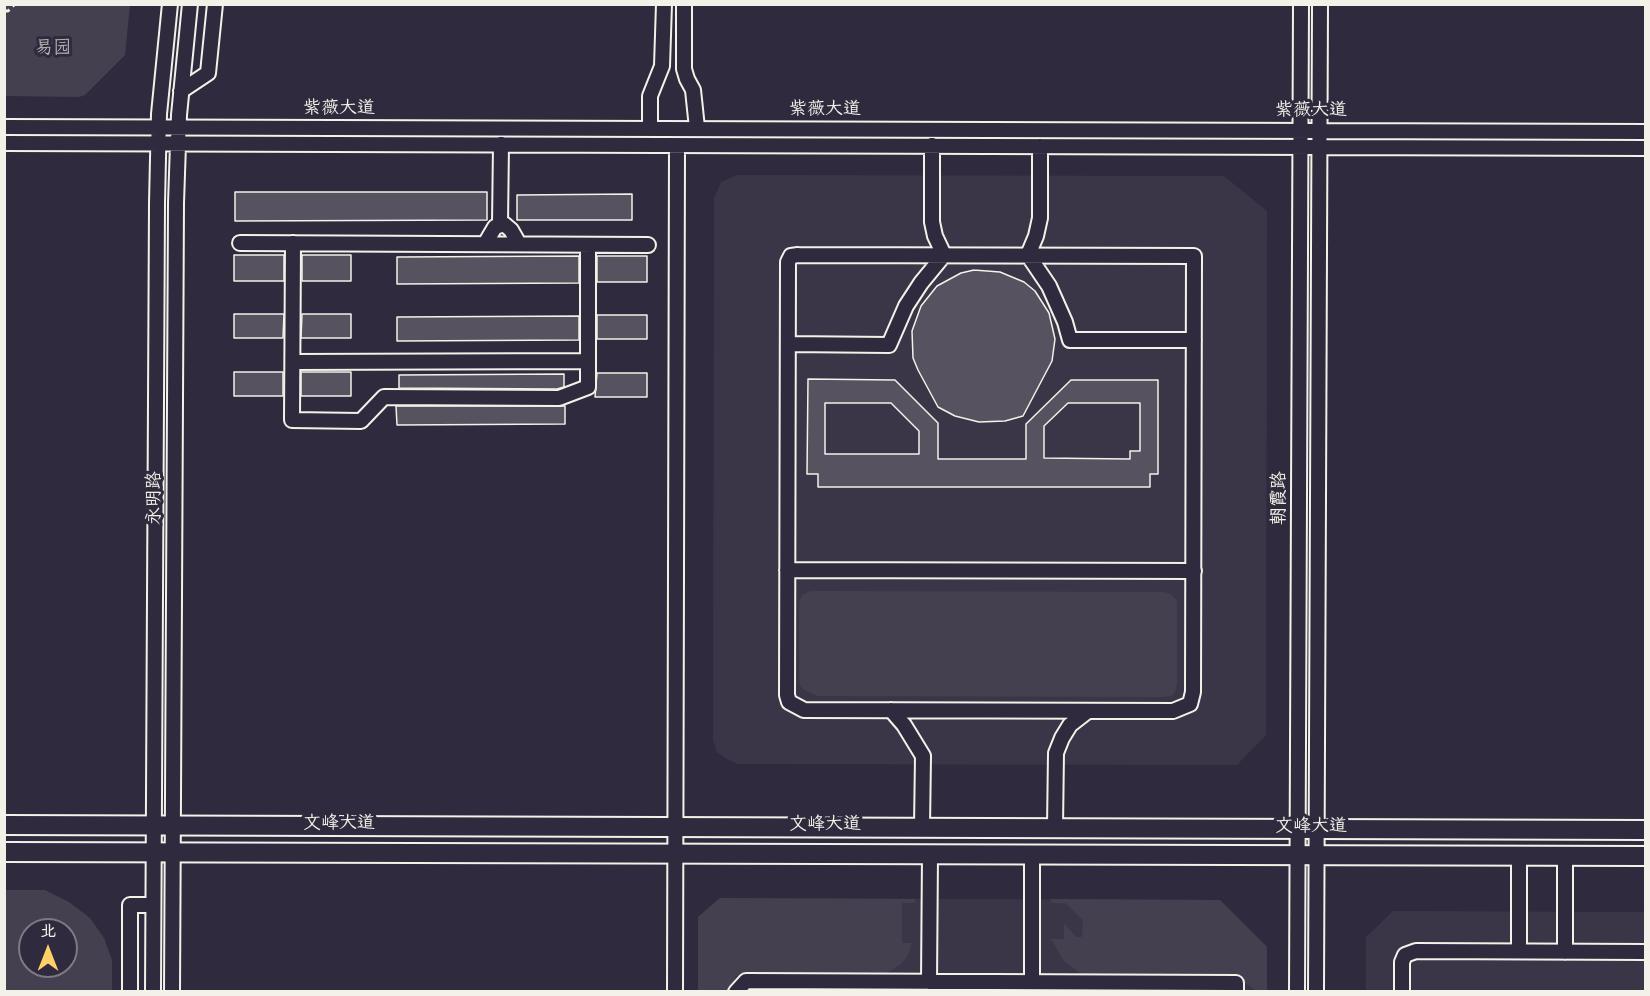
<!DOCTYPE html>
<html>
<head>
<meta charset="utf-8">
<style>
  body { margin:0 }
  #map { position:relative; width:1650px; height:996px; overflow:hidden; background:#2f2a3d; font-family:Kalam,"LXGW WenKai TC",sans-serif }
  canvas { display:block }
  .frame { position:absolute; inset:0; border:6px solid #f4f1e8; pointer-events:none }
  .north { position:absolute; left:18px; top:918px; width:60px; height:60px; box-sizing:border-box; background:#2f2a3d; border:2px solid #7e7a81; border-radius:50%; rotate:0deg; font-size:16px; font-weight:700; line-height:24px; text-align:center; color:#f4f1e8 }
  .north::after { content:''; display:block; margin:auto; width:21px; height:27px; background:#ffd166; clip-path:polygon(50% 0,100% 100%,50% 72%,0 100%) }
</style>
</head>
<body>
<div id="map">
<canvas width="1650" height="996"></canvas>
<div class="frame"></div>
<div class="north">北</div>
</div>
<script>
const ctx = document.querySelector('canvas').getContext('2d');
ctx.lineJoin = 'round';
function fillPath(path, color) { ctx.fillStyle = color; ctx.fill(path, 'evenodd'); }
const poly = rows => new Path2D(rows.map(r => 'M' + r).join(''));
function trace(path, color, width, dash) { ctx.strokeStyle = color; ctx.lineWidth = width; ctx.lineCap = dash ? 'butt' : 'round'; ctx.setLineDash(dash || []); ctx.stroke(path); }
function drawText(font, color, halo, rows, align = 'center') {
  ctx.font = font + ' Kalam,"LXGW WenKai TC",sans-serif'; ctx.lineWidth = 6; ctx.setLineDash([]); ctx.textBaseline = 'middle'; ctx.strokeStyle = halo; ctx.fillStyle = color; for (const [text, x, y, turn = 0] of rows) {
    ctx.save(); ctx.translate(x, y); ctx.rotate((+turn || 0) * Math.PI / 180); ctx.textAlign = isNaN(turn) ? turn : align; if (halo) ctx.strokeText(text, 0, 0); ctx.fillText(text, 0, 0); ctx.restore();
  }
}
fillPath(poly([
  [737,175,1224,176,1267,211,1266,735,1237,765,738,764,725,758,717,752,713,740,714,198,721,182],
  [720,898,1220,900,1267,947,1267,991,698,992,698,917],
  [1393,911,1645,912,1645,991,1366,992,1366,937]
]), '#3b3647');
fillPath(poly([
  [5,4,130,5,125,55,85,95,79,97,5,96],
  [811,591,1164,592,1171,594,1177,601,1177,683,1175,692,1171,696,1162,697,818,696,806,691,801,687,799,681,799,602,802,595],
  [5,890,45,890,69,902,90,918,104,938,112,960,112,991,5,991],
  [30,930,66,930,66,966,30,966],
  [720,898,915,899,915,903,902,903,902,943,912,943,908,955,901,964,886,974,871,977,736,976,727,991,698,992,698,917],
  [1051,899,1220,900,1267,947,1267,991,1257,991,1236,977,1092,977,1080,973,1064,961,1051,939,1064,939,1064,923,1076,937,1082,937,1083,920,1065,903,1051,903]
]), '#454050');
const building = poly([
  [235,192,487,192,487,220,235,221,235,192],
  [632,194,632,220,517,220,517,195,632,194],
  [234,255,284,255,284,281,234,281,234,255],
  [302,255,351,255,351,281,302,281,302,255],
  [579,256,579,283,397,284,397,257,579,256],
  [597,256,647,256,647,282,597,282,597,256],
  [974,270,1000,272,1024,282,1035,291,1049,313,1055,339,1052,361,1023,416,1005,421,979,422,955,416,938,407,918,370,913,358,912,331,921,306,937,286,961,273,974,270],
  [234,314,284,314,283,338,234,338,234,314],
  [302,314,351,314,351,338,301,338,302,314],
  [597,315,647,315,647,339,597,339,597,315],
  [579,316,579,340,397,341,397,317,579,316],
  [234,372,283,372,283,396,234,396,234,372],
  [301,372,351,372,351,396,301,396,301,372],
  [597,373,647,373,647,397,595,397,597,373],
  [564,374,564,387,557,389,399,388,399,375,564,374],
  [808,379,895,380,938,423,938,459,1026,459,1026,424,1071,380,1158,380,1158,474,1150,474,1150,487,818,487,818,474,807,474,808,379],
  [825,403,891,403,919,431,919,454,825,454,825,403],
  [1068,403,1140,403,1140,451,1130,451,1130,459,1044,458,1044,426,1068,403],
  [396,406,565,406,565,424,397,425,396,406]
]);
fillPath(building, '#56525f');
trace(building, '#f4f1e8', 1.5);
const minor = poly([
  [684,4,684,69,687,79,693,90,697,128],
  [181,91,208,73,215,4],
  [4,127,1646,132],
  [650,128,650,96,662,66,664,4],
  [4,143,1646,148],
  [1040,146,1040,218,1036,236,1028,255,1049,286,1065,322,1070,340,1194,340],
  [500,224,501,144],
  [240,243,648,245],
  [293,243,292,420,361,421,384,397,559,398,588,387,588,245],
  [485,244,495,227,504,224,511,230,519,244],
  [798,255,1194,256,1193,692,1190,704,1173,711,804,710,789,702,787,695,788,262,791,256,798,255],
  [788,344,889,345,906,306,921,283,944,255,935,236,932,222,932,145],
  [293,362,588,361],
  [787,570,1194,571],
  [891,710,904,725,923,756,922,827],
  [1055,827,1056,753,1062,738,1070,725,1088,711],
  [1519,951,1519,856],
  [1565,952,1565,856],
  [929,982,930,854],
  [1032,982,1032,855],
  [130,992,130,905,153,905],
  [153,992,157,203,159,114,170,4],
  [172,992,176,203,179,115,190,4],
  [675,992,677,145],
  [736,992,746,981,1236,983,1236,992],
  [1297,992,1301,4],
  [1316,992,1320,4],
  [1402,992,1402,962,1405,955,1416,951,1646,952]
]);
const major = poly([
  [4,825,1646,830],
  [4,852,1646,856]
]);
trace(minor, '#f4f1e8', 18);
trace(major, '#f4f1e8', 22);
trace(poly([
  [4,11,8,11,15,4]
]), '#f4f1e8', 3, [6, 4.5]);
trace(minor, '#2f2a3d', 14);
trace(major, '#2f2a3d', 18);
drawText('18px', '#b7b3b3', '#2f2a3d', [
  ["易园",53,50]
]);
drawText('18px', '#f4f1e8', '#2f2a3d', [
  ["紫薇大道",339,110],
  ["紫薇大道",825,111],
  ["紫薇大道",1311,112],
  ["永明路",156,498,-90],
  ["朝霞路",1281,498,-90],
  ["文峰大道",339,825],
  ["文峰大道",825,826],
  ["文峰大道",1311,828]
]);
</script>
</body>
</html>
